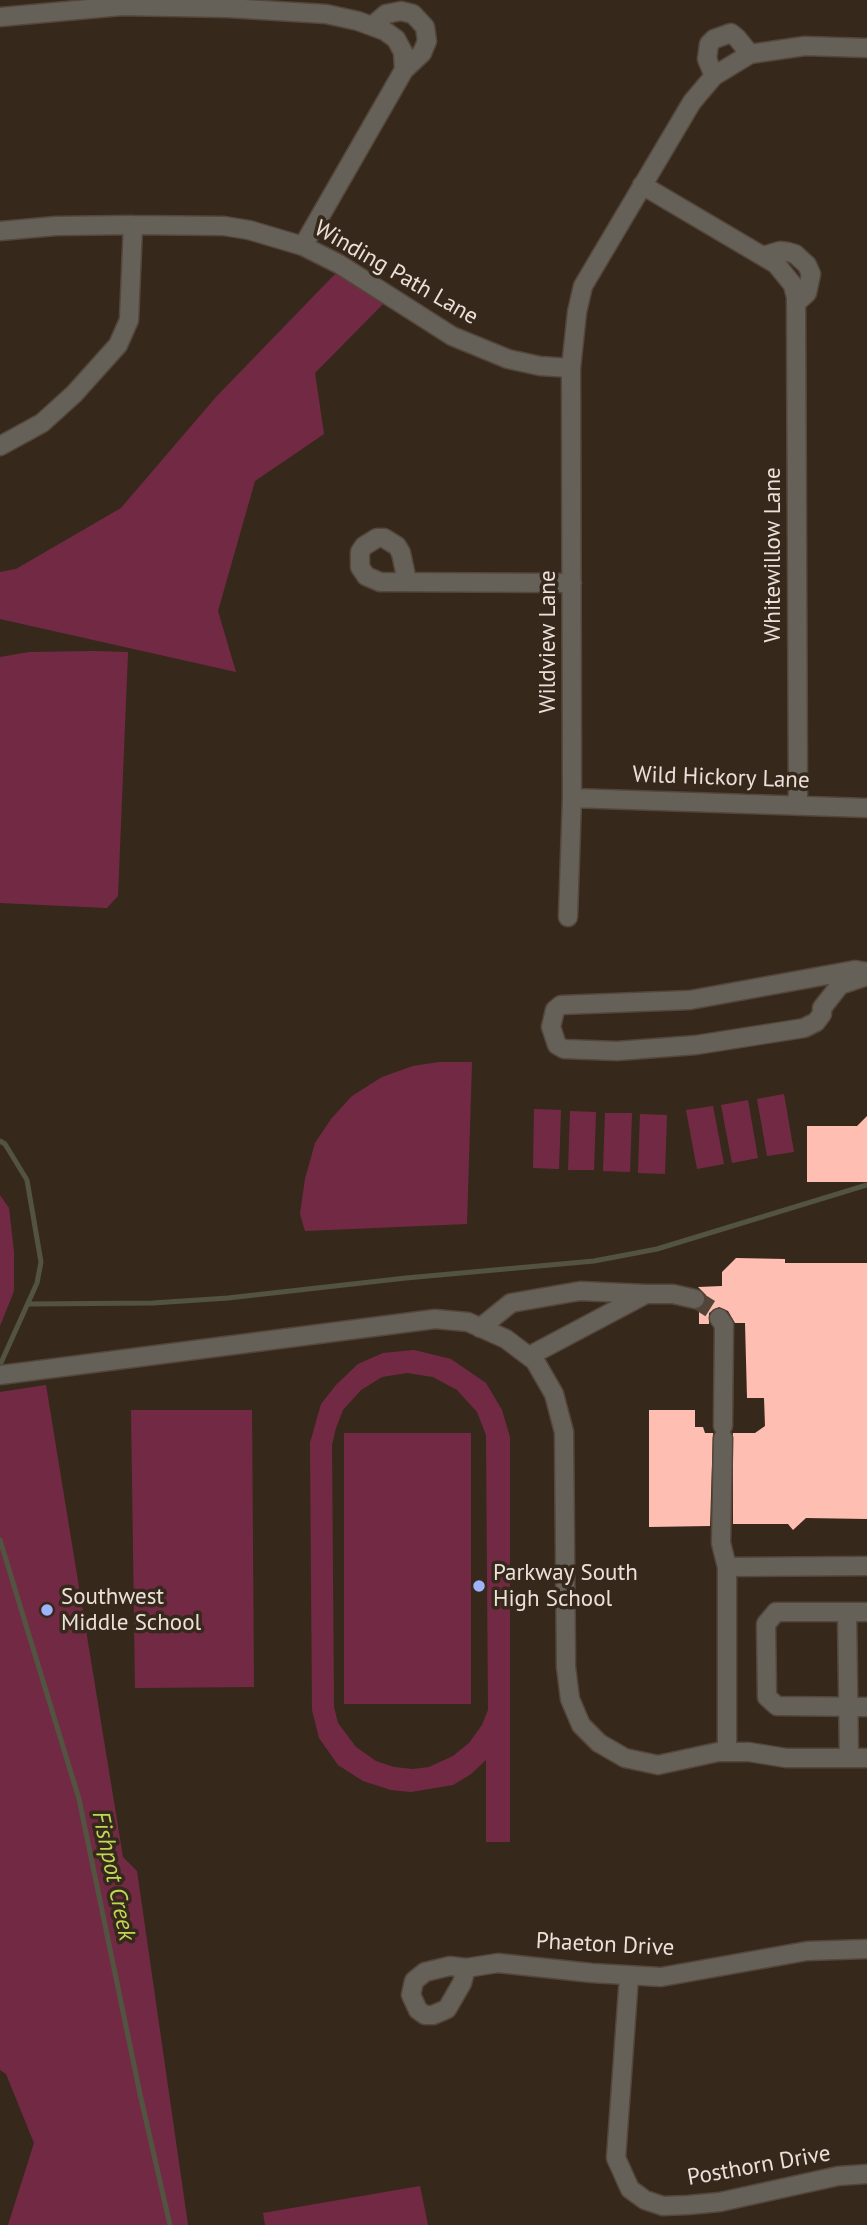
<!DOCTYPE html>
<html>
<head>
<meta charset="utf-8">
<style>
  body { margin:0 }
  canvas { display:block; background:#37281c }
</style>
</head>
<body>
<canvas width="867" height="2225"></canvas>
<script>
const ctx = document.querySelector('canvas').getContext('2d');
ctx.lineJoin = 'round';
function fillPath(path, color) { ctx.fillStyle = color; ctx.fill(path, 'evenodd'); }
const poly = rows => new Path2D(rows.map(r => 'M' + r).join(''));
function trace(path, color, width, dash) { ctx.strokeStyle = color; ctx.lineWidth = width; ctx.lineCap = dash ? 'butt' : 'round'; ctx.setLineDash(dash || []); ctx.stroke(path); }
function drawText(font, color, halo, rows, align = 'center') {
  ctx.font = font + ' "PT Sans",sans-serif'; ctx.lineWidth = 7; ctx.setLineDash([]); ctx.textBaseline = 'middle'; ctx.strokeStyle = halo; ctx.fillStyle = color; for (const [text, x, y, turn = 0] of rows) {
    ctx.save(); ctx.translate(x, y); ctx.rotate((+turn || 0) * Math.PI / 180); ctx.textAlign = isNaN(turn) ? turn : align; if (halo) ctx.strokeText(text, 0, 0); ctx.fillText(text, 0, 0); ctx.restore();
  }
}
fillPath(poly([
  [337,272,384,303,315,373,324,434,255,481,218,611,236,672,0,619,0,572,16,569,121,508,216,397],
  [95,651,128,652,118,896,107,908,0,903,0,657,29,652],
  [439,1062,472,1062,467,1224,305,1231,300,1214,305,1179,315,1143,331,1119,352,1096,382,1077,413,1066],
  [784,1094,794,1152,767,1156,757,1099],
  [748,1100,758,1158,732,1163,721,1105],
  [713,1106,724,1164,697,1169,686,1110],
  [534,1109,561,1110,559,1169,533,1168],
  [570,1111,596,1112,594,1170,568,1170],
  [605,1113,632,1113,630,1172,603,1171],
  [640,1114,667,1115,665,1174,638,1173],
  [0,1195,9,1208,14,1252,14,1291,0,1326],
  [414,1350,451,1359,486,1383,502,1410,510,1437,510,1842,486,1842,486,1760,471,1774,453,1785,411,1792,391,1790,363,1781,338,1765,319,1738,312,1710,310,1443,321,1404,336,1385,358,1364,383,1353],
  [407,1373,433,1377,457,1390,477,1412,486,1435,488,1710,482,1725,469,1743,453,1756,429,1767,413,1769,394,1767,376,1761,356,1747,338,1723,334,1707,332,1445,336,1428,343,1410,361,1390,382,1377],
  [46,1385,123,1857,137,1871,188,2225,8,2225,34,2143,6,2074,0,2070,0,1392],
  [131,1410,252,1410,254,1687,135,1688],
  [344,1433,471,1433,471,1704,344,1704],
  [420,2186,428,2225,265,2225,263,2213]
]), '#722a44');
trace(poly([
  [0,1141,5,1144,27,1180,41,1262,37,1283,0,1365],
  [28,1304,153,1303,228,1298,406,1278,594,1261,657,1249,867,1185],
  [0,1540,79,1799,140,2094,170,2225]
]), '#525341', 5);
fillPath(poly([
  [867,1116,867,1182,807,1182,807,1126,857,1126],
  [736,1258,785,1259,785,1263,867,1263,867,1519,806,1518,793,1530,788,1524,733,1524,733,1433,755,1433,765,1426,764,1398,747,1398,745,1323,735,1323,728,1311,719,1307,709,1313,709,1324,699,1324,699,1310,706,1301,706,1295,698,1287,722,1286,722,1272],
  [649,1410,695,1410,695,1427,703,1427,705,1433,713,1433,710,1526,649,1527]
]), '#ffbeb2');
trace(poly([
  [695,1299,714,1311,719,1318]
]), '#524438', 18, [18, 9]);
const minor = poly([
  [0,17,122,6,228,8,326,14,358,21,385,31,396,39,403,52,404,70,303,246],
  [372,26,386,14,401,11,413,14,425,27,427,41,422,53,404,70],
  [714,76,707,59,709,44,714,39,731,33,737,38,750,54],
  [642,185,776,264,793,285,796,297,798,806],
  [0,231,56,226,133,225,224,226,249,230,303,246,339,264,452,336,508,359,540,366,571,368,577,312,583,286,692,102,714,76,750,54,805,46,867,48],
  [763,256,780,251,788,252,795,254,807,265,811,274,807,293,796,303],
  [0,446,42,423,74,394,118,345,129,320,133,225],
  [407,581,401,553,397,546,384,538,377,538,364,546,360,552,360,567,366,576,380,582,572,583],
  [572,798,867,808],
  [568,917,572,798,571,368],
  [867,972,855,970,690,1000,561,1005,555,1010,551,1027,557,1045,564,1049,617,1051,696,1045,804,1028,816,1022,822,1014,822,1008,840,985,867,976],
  [646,1294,673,1294,695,1299],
  [719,1318,724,1325,723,1426],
  [480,1328,511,1303,580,1291,646,1294,529,1356],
  [0,1375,435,1319,468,1322,506,1339,535,1361,554,1394,564,1432,566,1667,570,1699,581,1725,599,1743,625,1758,658,1765,718,1752,749,1752,786,1758,867,1758],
  [723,1438,721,1543,727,1567],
  [847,1612,849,1758],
  [867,1612,776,1612,766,1624,767,1697,777,1706,867,1707],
  [727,1752,727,1567,867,1566],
  [466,1968,462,1983,447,2009,433,2015,425,2015,418,2010,411,1995,414,1981,425,1972,450,1966,466,1968,498,1963,592,1973,661,1977,807,1951,867,1949],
  [629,1976,616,2158,630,2189,645,2200,663,2206,688,2205,720,2202,838,2176,867,2174]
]);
trace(minor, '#54463a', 21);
trace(minor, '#656159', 18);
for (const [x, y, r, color] of [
  [479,1586,7,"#9fb3fd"],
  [47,1610,7,"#9fb3fd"]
]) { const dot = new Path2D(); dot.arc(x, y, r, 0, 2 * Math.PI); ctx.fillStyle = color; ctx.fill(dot); trace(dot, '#37281c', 2.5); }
drawText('23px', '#ebe1d9', '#37281c', [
  ["Winding Path Lane",396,273,30],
  ["Whitewillow Lane",773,555,-90],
  ["Wildview Lane",548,642,-90],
  ["Wild Hickory Lane",721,778,2],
  ["Phaeton Drive",605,1945,3],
  ["Posthorn Drive",759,2166,-10]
]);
drawText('23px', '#ebe1d9', '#37281c', [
  ["Parkway South",493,1573],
  ["High School",493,1599],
  ["Southwest",61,1597],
  ["Middle School",61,1623]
], 'left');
drawText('italic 24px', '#bed955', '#37281c', [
  ["Fishpot Creek",113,1876,78]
]);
</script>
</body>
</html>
